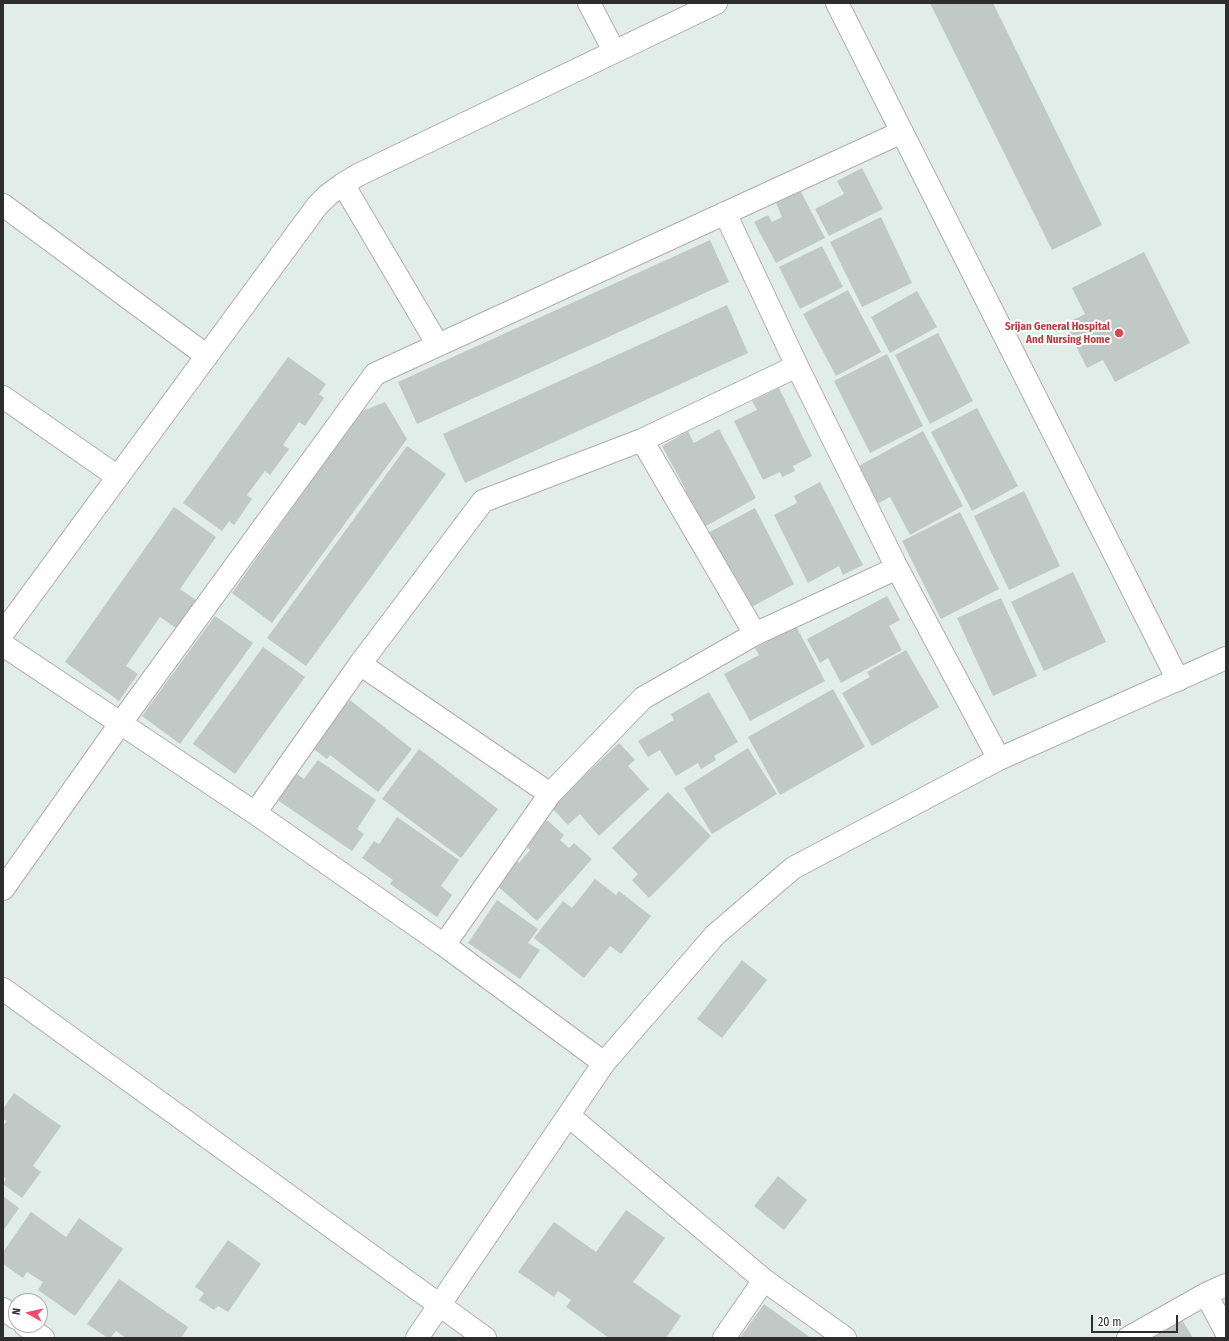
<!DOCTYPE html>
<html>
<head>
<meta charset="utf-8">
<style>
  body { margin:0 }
  #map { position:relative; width:1229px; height:1341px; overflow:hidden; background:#e1ede8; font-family:"Fira Sans Condensed",sans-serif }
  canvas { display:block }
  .frame { position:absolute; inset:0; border:4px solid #2d2d2d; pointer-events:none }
  .north { position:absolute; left:8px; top:1293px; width:40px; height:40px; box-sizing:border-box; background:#fff; border:1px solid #ababab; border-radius:50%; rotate:278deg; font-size:11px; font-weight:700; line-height:16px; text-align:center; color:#2d2d2d }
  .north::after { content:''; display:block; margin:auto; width:14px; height:18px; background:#f04b6a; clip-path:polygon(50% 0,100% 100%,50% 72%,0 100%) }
  .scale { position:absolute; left:1091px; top:1315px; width:87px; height:18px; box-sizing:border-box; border:2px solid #2d2d2d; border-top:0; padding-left:5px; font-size:12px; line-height:14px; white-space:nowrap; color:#2d2d2d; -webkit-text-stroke:3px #fff; paint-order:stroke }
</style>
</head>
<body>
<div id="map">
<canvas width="1229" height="1341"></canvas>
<div class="frame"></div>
<div class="north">N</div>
<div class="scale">20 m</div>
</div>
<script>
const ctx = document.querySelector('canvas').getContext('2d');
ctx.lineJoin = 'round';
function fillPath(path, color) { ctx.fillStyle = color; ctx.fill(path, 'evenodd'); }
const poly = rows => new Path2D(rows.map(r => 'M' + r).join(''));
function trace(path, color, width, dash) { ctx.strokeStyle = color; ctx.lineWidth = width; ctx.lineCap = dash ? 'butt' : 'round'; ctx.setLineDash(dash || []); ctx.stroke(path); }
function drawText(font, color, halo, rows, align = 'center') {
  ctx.font = font + ' "Fira Sans Condensed",sans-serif'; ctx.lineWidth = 4; ctx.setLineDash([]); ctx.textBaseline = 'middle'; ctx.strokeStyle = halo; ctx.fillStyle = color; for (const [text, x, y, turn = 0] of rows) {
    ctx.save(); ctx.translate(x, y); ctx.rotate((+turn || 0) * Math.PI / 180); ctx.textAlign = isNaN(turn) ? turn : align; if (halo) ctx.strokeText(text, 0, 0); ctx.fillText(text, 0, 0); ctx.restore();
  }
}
fillPath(poly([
  [930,3,993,3,1102,225,1052,250],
  [862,168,883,209,829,236,815,209,844,194,837,181],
  [800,190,825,238,776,263,754,222,768,215,772,222,782,217,776,203],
  [881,217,912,283,862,307,830,242],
  [710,240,729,282,417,424,398,382],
  [822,246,843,287,800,309,779,267],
  [1144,252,1190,343,1115,382,1103,360,1087,368,1065,324,1085,314,1072,288],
  [848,290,881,352,836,376,803,314],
  [917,291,937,327,890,353,871,317],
  [727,305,748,353,465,483,443,434],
  [938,333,973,401,930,424,895,355],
  [887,354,923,426,870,453,834,381],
  [288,357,326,384,319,394,324,398,305,426,299,422,283,445,289,449,270,475,265,471,247,495,252,499,234,525,229,521,222,531,183,503],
  [779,388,812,456,793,466,795,471,782,477,780,472,763,480,734,421,757,410,752,401],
  [385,402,407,439,272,623,232,593,360,412],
  [977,408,1018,486,972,511,931,432],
  [719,429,756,498,699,530,679,494,686,490,662,446,688,431,694,443],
  [923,431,963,506,910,535,890,497,877,504,857,467],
  [407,446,446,474,306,666,267,638],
  [820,482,863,565,843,575,839,566,808,583,774,515,797,503,794,496],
  [1024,491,1060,566,1009,590,974,516],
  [174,507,216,537,180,589,196,600,176,628,160,617,126,666,138,674,119,701,65,662],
  [755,508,794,584,748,609,704,535],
  [960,512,999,589,941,619,902,541],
  [1073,572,1106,642,1044,671,1011,602],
  [887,596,900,620,889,626,902,650,841,683,828,658,820,663,807,639],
  [1001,598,1037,676,993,696,957,618],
  [215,616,253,643,180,744,142,716],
  [796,626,825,681,750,721,724,674,759,655,755,648],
  [263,647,305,677,235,774,193,744],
  [906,650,939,707,872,746,842,693,870,677,867,672],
  [833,689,865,747,780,795,748,737],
  [709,692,738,742,714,756,716,760,701,769,698,763,676,776,660,750,648,757,638,741,674,720,671,714],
  [350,700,412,749,378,792,330,755,327,759,312,748],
  [619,743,635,760,628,766,649,789,599,836,580,814,568,825,551,807],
  [748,748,777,794,712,834,684,788],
  [419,749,498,809,461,858,382,799],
  [318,760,376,800,357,829,364,834,352,851,276,799,294,772,304,779],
  [668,792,711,836,649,898,632,880,638,874,612,848],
  [397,817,459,860,441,886,452,895,437,917,390,884,393,880,362,858,374,841,379,844],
  [547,820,564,835,560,840,569,848,574,843,592,859,537,921,493,882,514,859,519,863,530,850,525,845],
  [595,879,616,895,619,891,651,916,621,954,610,946,584,978,534,938,563,901,572,908],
  [497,900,538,929,528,943,540,950,520,979,468,943],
  [742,960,767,980,722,1038,697,1019],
  [14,1093,61,1126,33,1166,41,1172,22,1198,3,1184,6,1179,3,1176,3,1126,7,1121,3,1119,3,1109],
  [778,1176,807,1200,784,1230,754,1206],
  [3,1196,19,1208,3,1231],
  [626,1210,665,1238,633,1282,681,1316,666,1338,609,1338,566,1307,571,1300,558,1291,554,1297,518,1272,554,1222,596,1252],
  [31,1212,66,1237,79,1218,123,1249,75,1316,38,1290,43,1282,27,1272,23,1278,3,1264,3,1252],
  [228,1240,261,1264,228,1312,218,1306,214,1310,199,1300,204,1293,195,1287],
  [119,1279,188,1327,181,1338,126,1338,116,1331,110,1338,108,1338,87,1324],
  [764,1304,811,1338,740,1338],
  [1179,1315,1193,1338,1139,1338]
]), '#c0c9c5');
const minor = poly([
  [589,3,614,51],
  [837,3,1178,680],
  [343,184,438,345],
  [3,205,207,356],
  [725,213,797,366,897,568,999,759],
  [3,397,118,477],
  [642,440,755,634],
  [3,633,317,206,328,195,343,184,358,175,716,3],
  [3,645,255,813,444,945,604,1063],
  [360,664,550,794],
  [255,813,360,664,483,501,642,440,797,366],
  [3,889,120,724,375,374,902,132],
  [444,945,550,794,643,698,755,634,897,568],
  [3,989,485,1338],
  [569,1116,764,1280,845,1338],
  [1206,1294,1226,1332],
  [3,1309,16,1318],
  [25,1325,43,1338],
  [417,1338,604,1063,715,935,793,868,999,759,1226,658],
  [724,1338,764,1280],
  [1128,1338,1206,1294,1226,1285]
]);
trace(minor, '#b4aaac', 24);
trace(minor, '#fff', 22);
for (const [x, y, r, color] of [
  [1119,333,5,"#e0444e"]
]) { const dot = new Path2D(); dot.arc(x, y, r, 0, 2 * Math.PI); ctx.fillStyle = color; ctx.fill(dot); trace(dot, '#fff', 1.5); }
drawText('bold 11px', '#be3a42', '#fff', [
  ["Srijan General Hospital",1110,327],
  ["And Nursing Home",1110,340]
], 'right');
</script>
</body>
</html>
